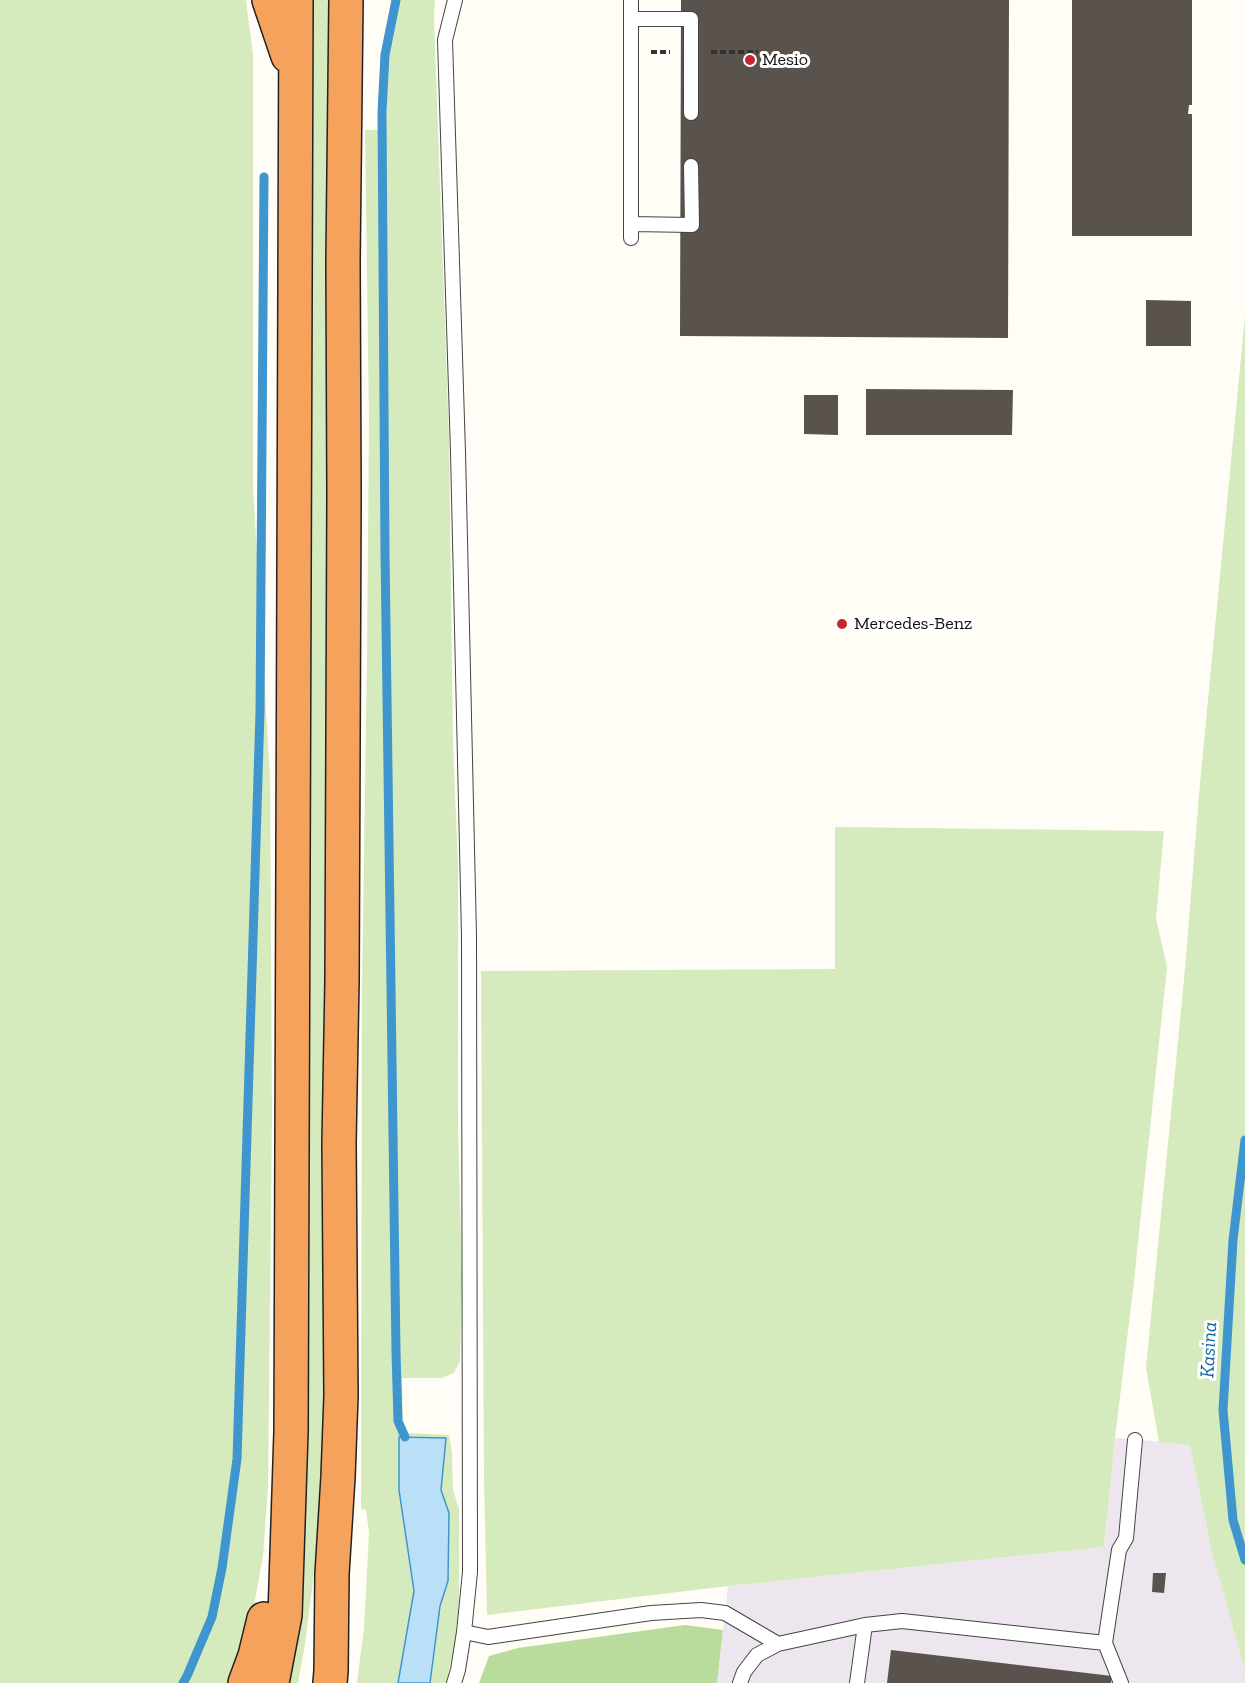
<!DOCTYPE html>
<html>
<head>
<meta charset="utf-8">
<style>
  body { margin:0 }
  canvas { display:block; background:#fffdf5 }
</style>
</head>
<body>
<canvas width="1245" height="1683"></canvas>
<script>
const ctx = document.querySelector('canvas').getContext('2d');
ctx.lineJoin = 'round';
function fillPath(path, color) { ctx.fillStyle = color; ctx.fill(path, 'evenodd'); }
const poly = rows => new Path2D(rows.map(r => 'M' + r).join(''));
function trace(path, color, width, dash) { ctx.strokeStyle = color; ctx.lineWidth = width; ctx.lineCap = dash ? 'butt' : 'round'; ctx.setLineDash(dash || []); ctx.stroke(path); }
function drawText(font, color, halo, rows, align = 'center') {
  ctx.font = font + ' "Zilla Slab",serif'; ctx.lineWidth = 6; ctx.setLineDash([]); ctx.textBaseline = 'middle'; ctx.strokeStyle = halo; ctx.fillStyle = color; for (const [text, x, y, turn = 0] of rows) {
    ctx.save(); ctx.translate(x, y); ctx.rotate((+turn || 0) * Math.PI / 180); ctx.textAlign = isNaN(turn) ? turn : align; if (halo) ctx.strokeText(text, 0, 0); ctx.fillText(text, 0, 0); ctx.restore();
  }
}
fillPath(poly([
  [1115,1438,1190,1444,1211,1549,1245,1671,1245,1683,717,1683,728,1586,1104,1547]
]), '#eee6ef');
fillPath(poly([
  [0,0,246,0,253,55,253,485,270,778,272,1116,268,1488,263,1556,254,1605,246,1635,228,1683,0,1683],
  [313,0,330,0,324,1452,319,1534,305,1644,298,1683,282,1683],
  [398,0,435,0,434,16,449,437,453,742,458,864,458,1125,462,1279,460,1361,454,1373,442,1378,402,1378,403,1424,407,1433,449,1435,452,1453,453,1490,459,1509,459,1602,455,1642,446,1683,357,1683,364,1628,369,1533,366,1510,361,1509,362,986,367,659,369,420,365,130,386,130,388,65],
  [1245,316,1245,1671,1211,1549,1190,1445,1159,1442,1146,1368,1185,969,1200,783],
  [835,827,1164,831,1156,918,1167,967,1133,1290,1115,1438,1104,1547,728,1586,487,1615,484,1479,481,971,835,969]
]), '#d5ebbd');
fillPath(poly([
  [685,1625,723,1630,717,1683,479,1683,489,1656,518,1648]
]), '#b9dc9c');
const water = poly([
  [399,1437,446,1438,441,1490,449,1513,448,1581,440,1606,430,1683,398,1683,414,1591,399,1490,399,1437]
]);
fillPath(water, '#b9e0f7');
trace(water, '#3f96cf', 1.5);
trace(poly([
  [396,0,385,55,382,112,385,552,396,1352,398,1421,405,1437],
  [1245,1140,1233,1240,1223,1410,1233,1520,1245,1560],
  [183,1683,187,1676,212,1617,222,1568,237,1459,260,712,264,177]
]), '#3f96cf', 9);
fillPath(poly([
  [681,0,1009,0,1008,338,680,336],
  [1072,0,1192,0,1192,105,1189,105,1188,114,1192,114,1192,236,1072,236],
  [1146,300,1191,301,1191,346,1146,346],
  [866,389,1013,390,1012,435,866,435],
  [804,395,838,395,838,435,804,434],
  [1153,1573,1166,1573,1164,1593,1152,1592],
  [891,1650,1112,1676,1111,1683,887,1683]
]), '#5a524d');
const service = poly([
  [631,19,691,19,691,113],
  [631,224,692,225,691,166],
  [631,238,631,0],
  [464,1632,488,1637,651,1613,701,1610,725,1613,778,1644],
  [454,1683,458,1670,464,1632,470,1572,469,936,458,452,445,40,455,0],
  [740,1683,744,1672,757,1655,778,1644,865,1625],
  [857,1683,865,1625,902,1621,1105,1643],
  [1121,1683,1105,1643,1119,1550,1126,1538,1135,1440]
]);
const motorway = poly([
  [269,0,288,56],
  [245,1683,255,1656,264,1619],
  [272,1683,285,1615,291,1432,296,0],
  [330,1683,331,1671,332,1574,338,1477,341,1396,339,1143,342,981,344,495,343,260,346,0]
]);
trace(service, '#444', 16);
trace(motorway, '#222', 36);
trace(poly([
  [651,52,670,52],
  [711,52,758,52]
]), '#333', 4, [6, 3]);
trace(service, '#fff', 14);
trace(motorway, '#f5a25d', 33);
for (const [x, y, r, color] of [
  [750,60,6,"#c4262e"],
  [842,624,6,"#c4262e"]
]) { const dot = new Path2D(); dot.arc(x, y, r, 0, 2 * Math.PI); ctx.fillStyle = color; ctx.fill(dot); trace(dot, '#fff', 2); }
drawText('18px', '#111', '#fff', [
  ["Mesio",762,60],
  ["Mercedes-Benz",854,624]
], 'left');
drawText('italic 20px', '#1768a6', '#fff', [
  ["Kasina",1209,1350,-87]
]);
</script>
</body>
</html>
